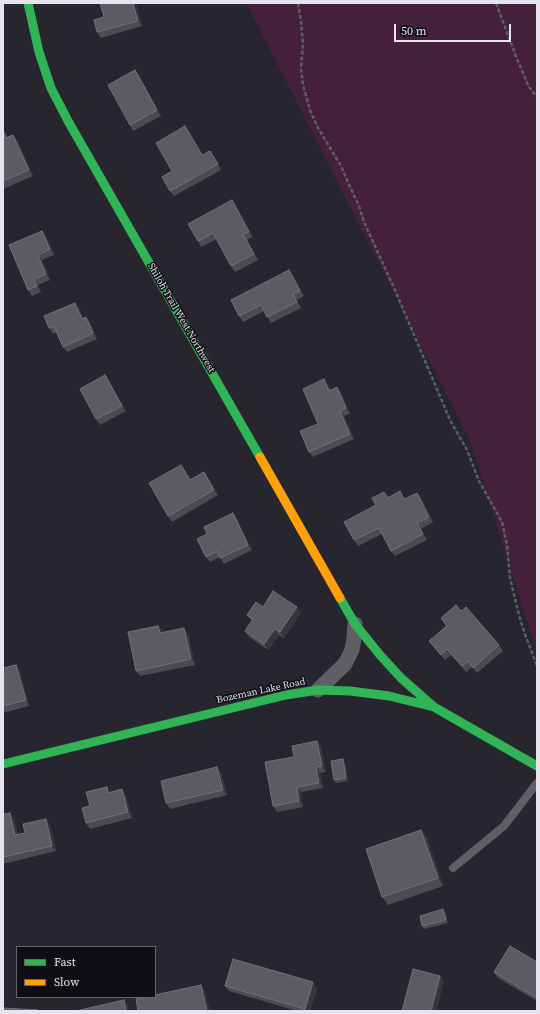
<!DOCTYPE html>
<html>
<head>
<meta charset="utf-8">
<style>
  body { margin:0 }
  #map { position:relative; width:540px; height:1014px; overflow:hidden; background:#27262e; font-family:"Source Serif 4",serif }
  canvas { display:block }
  .frame { position:absolute; inset:0; border:4px solid #e5e4ee; pointer-events:none }
  .legend { position:absolute; left:16px; top:946px; width:140px; height:52px; box-sizing:border-box; background:#0e0e14; border:1px solid #64646b; margin:0; padding:5px 7px; list-style:none; font-size:12px; color:#e5e4ee }
  .legend li { display:flex; align-items:center; gap:8px; height:20px }
  .legend b { width:20px; border:1px solid #64646b }
  .scale { position:absolute; left:394px; top:24px; width:117px; height:18px; box-sizing:border-box; border:2px solid #e5e4ee; border-top:0; padding-left:5px; font-size:12px; line-height:14px; white-space:nowrap; color:#e5e4ee; -webkit-text-stroke:3px #0e0e14; paint-order:stroke }
</style>
</head>
<body>
<div id="map">
<canvas width="540" height="1014"></canvas>
<div class="frame"></div>
<ul class="legend">
<li><b style="height:5px;background:#30b455"></b>Fast</li>
<li><b style="height:5px;background:#ff9f0a"></b>Slow</li>
</ul>
<div class="scale">50 m</div>
</div>
<script>
const ctx = document.querySelector('canvas').getContext('2d');
ctx.lineJoin = 'round';
function fillPath(path, color) { ctx.fillStyle = color; ctx.fill(path, 'evenodd'); }
const poly = rows => new Path2D(rows.map(r => 'M' + r).join(''));
function trace(path, color, width, dash) { ctx.strokeStyle = color; ctx.lineWidth = width; ctx.lineCap = dash ? 'butt' : 'round'; ctx.setLineDash(dash || []); ctx.stroke(path); }
function drawText(font, color, halo, rows, align = 'center') {
  ctx.font = font + ' "Source Serif 4",serif'; ctx.lineWidth = 3; ctx.setLineDash([]); ctx.textBaseline = 'middle'; ctx.strokeStyle = halo; ctx.fillStyle = color; for (const [text, x, y, turn = 0] of rows) {
    ctx.save(); ctx.translate(x, y); ctx.rotate((+turn || 0) * Math.PI / 180); ctx.textAlign = isNaN(turn) ? turn : align; if (halo) ctx.strokeText(text, 0, 0); ctx.fillText(text, 0, 0); ctx.restore();
  }
}
fillPath(poly([
  [246,3,537,3,537,652,470,441]
]), '#44203a');
trace(poly([
  [298,3,301,21,303,44,301,68,303,85,310,110,318,128,341,166,350,187,359,206,364,222,395,290,450,420,467,450,479,481,502,522,507,545,510,578,520,619,525,634,537,666],
  [496,3,517,59,529,87,537,97]
]), '#5d5d62', 2.5, [4, 2]);
trace(poly([
  [453,868,504,826,537,783]
]), '#605f65', 8);
trace(poly([
  [318,690,345,664,352,650,354,638,355,624]
]), '#605f65', 15);
trace(poly([
  [28,3,39,52,51,88,68,121,260,457],
  [340,598,355,624,380,655,401,678,434,707],
  [3,764,286,695,318,690,350,691,389,696,434,707,537,766]
]), '#30b455', 9);
trace(poly([
  [260,457,340,598]
]), '#ff9f0a', 9);
fillPath(poly([
  [136,3,142,26,101,38,97,32,104,17],
  [139,75,161,116,133,131,130,125],
  [185,126,189,132,202,155,214,156,221,170,174,196,170,191,172,171],
  [3,129,7,137,13,135,17,140,33,176,3,189],
  [232,200,236,206,253,237,247,240,258,260,235,272,231,266,217,239,201,247,198,241],
  [42,231,46,236,54,255,42,260,50,280,38,285,41,292,32,296,28,290],
  [289,270,293,275,304,296,297,300,301,308,271,323,264,311,243,322,239,316],
  [79,308,83,318,90,322,97,339,67,352,63,347,57,332,53,334,49,328],
  [109,381,126,411,100,425,96,419],
  [328,385,331,390,341,393,350,414,344,416,354,439,313,457,309,452,318,424],
  [181,465,190,480,204,472,218,495,172,522,168,516],
  [400,491,405,499,417,493,421,498,433,522,421,529,427,540,395,556,391,551,382,534,358,546,354,540,384,492,388,497],
  [233,513,237,519,252,550,224,564,220,557,210,562,206,557,207,534],
  [263,607,301,613,284,638,279,635,268,650,249,637,245,631,252,621,247,615],
  [461,611,499,645,503,651,477,673,472,667,466,672,451,655,445,660,429,641,446,626,441,618],
  [158,626,163,632,188,634,195,665,140,676,136,671],
  [16,665,20,671,29,706,3,713,3,668],
  [317,741,321,747,326,772,320,773,323,788,301,792,303,807,277,812,273,806,294,757],
  [345,762,348,781,336,783,334,780],
  [217,767,221,773,227,795,170,809,166,803],
  [111,792,126,795,132,818,90,829,86,823,90,806],
  [3,814,14,818,18,835,25,833,46,819,50,825,56,851,3,864],
  [421,830,427,838,443,886,388,905,382,897],
  [445,912,448,923,424,929,422,926],
  [537,962,537,1001,498,978,494,972],
  [225,986,317,988,310,1011,297,1011,229,991]
]), '#4c4b51');
fillPath(poly([
  [133,3,136,3,142,26,138,21],
  [135,70,139,75,161,116,157,110],
  [185,126,189,132,206,161,202,155],
  [3,129,5,132,10,143,6,138,3,130],
  [13,135,17,140,33,176,29,170],
  [210,151,214,156,221,170,218,164],
  [232,200,236,206,253,237,249,232],
  [42,231,46,236,54,255,50,249],
  [243,234,247,240,258,260,254,254],
  [38,255,42,260,50,280,46,274],
  [289,270,293,275,304,296,300,291],
  [34,279,38,285,41,292,37,286],
  [293,294,297,300,301,308,297,302],
  [75,303,79,308,86,324,82,319],
  [86,317,90,322,97,339,93,333],
  [105,375,109,381,126,411,122,406],
  [324,379,328,385,333,396,329,391],
  [337,387,341,393,350,414,346,408],
  [340,411,344,416,354,439,350,434],
  [204,472,208,478,218,495,214,490],
  [417,493,421,498,433,522,429,517],
  [233,513,237,519,252,550,248,545],
  [417,523,421,529,427,540,423,534],
  [297,607,301,613,284,638,280,632],
  [158,626,162,631,164,639,160,633],
  [184,628,188,634,195,665,191,659],
  [275,629,279,635,268,650,264,644],
  [16,665,20,671,29,706,26,700],
  [317,741,321,747,326,772,322,766],
  [343,759,345,762,348,781,346,778],
  [217,767,221,773,227,795,223,790],
  [316,767,320,773,323,788,319,783],
  [107,787,111,792,108,793],
  [297,787,301,792,303,807,299,801],
  [122,789,126,795,132,818,128,812],
  [10,813,14,818,19,841,15,835],
  [46,819,50,825,56,851,52,846],
  [421,830,427,838,443,886,438,878],
  [443,909,445,912,448,923,446,920],
  [440,976,444,981,437,1011,431,1011],
  [313,982,317,988,310,1011,307,1011,305,1009],
  [201,985,205,991,210,1011,207,1011],
  [124,1000,128,1006,129,1011,126,1011]
]), '#37353c');
const building = poly([
  [100,3,133,3,138,21,97,32,94,20,104,17,100,3],
  [135,70,157,110,130,125,108,85,135,70],
  [185,126,202,155,210,151,218,164,170,191,162,177,172,171,156,143,185,126],
  [3,130,6,138,13,135,29,170,3,181,3,130],
  [232,200,249,232,243,234,254,254,231,266,213,233,198,241,188,224,232,200],
  [42,231,50,249,38,255,46,274,34,279,37,286,28,290,9,245,42,231],
  [289,270,300,291,293,294,297,302,267,317,261,305,239,316,231,300,289,270],
  [75,303,82,319,86,317,93,333,63,347,54,326,49,328,44,316,75,303],
  [105,375,122,406,96,419,80,389,105,375],
  [324,379,329,391,337,387,346,408,340,411,350,434,309,452,300,431,318,424,303,389,324,379],
  [181,465,190,480,204,472,214,490,168,516,149,483,181,465],
  [400,491,404,499,417,493,429,517,417,523,423,534,391,551,379,528,354,540,344,522,376,505,372,498,384,492,388,498,400,491],
  [233,513,248,545,220,558,217,551,206,557,197,539,207,534,204,527,233,513],
  [273,591,297,607,280,632,275,629,264,644,245,631,253,619,247,615,256,602,263,607,273,591],
  [456,605,461,611,466,607,499,645,473,668,468,661,462,666,447,649,441,655,429,641,447,626,441,618,456,605],
  [158,626,160,633,184,628,191,659,136,671,128,632,158,626],
  [16,665,26,700,3,706,3,668,16,665],
  [317,741,322,766,316,767,319,783,297,787,299,801,273,806,265,762,294,757,292,746,317,741],
  [343,759,346,778,334,780,331,761,343,759],
  [217,767,223,790,166,803,161,781,217,767],
  [107,787,108,793,122,789,128,812,86,823,82,808,90,806,86,792,107,787],
  [10,813,15,835,25,833,23,824,46,819,52,846,3,857,3,814,10,813],
  [421,830,438,878,382,897,366,849,421,830],
  [443,909,446,920,422,926,420,916,443,909],
  [510,946,537,962,537,998,494,972,510,946],
  [233,959,313,982,305,1009,225,986,233,959],
  [413,969,440,976,431,1011,402,1011,413,969],
  [201,985,207,1011,138,1011,136,999,146,997,155,997,155,995,201,985],
  [124,1000,126,1011,76,1011,124,1000],
  [3,1008,38,1010,38,1011,3,1011,3,1008]
]);
fillPath(building, '#5d5b62');
trace(building, '#727078', 1);
drawText('10px', '#e5e4ee', '#0e0e14', [
  ["Shiloh Trail West Northwest",181,318,60],
  ["Bozeman Lake Road",261,691,-12]
]);
</script>
</body>
</html>
